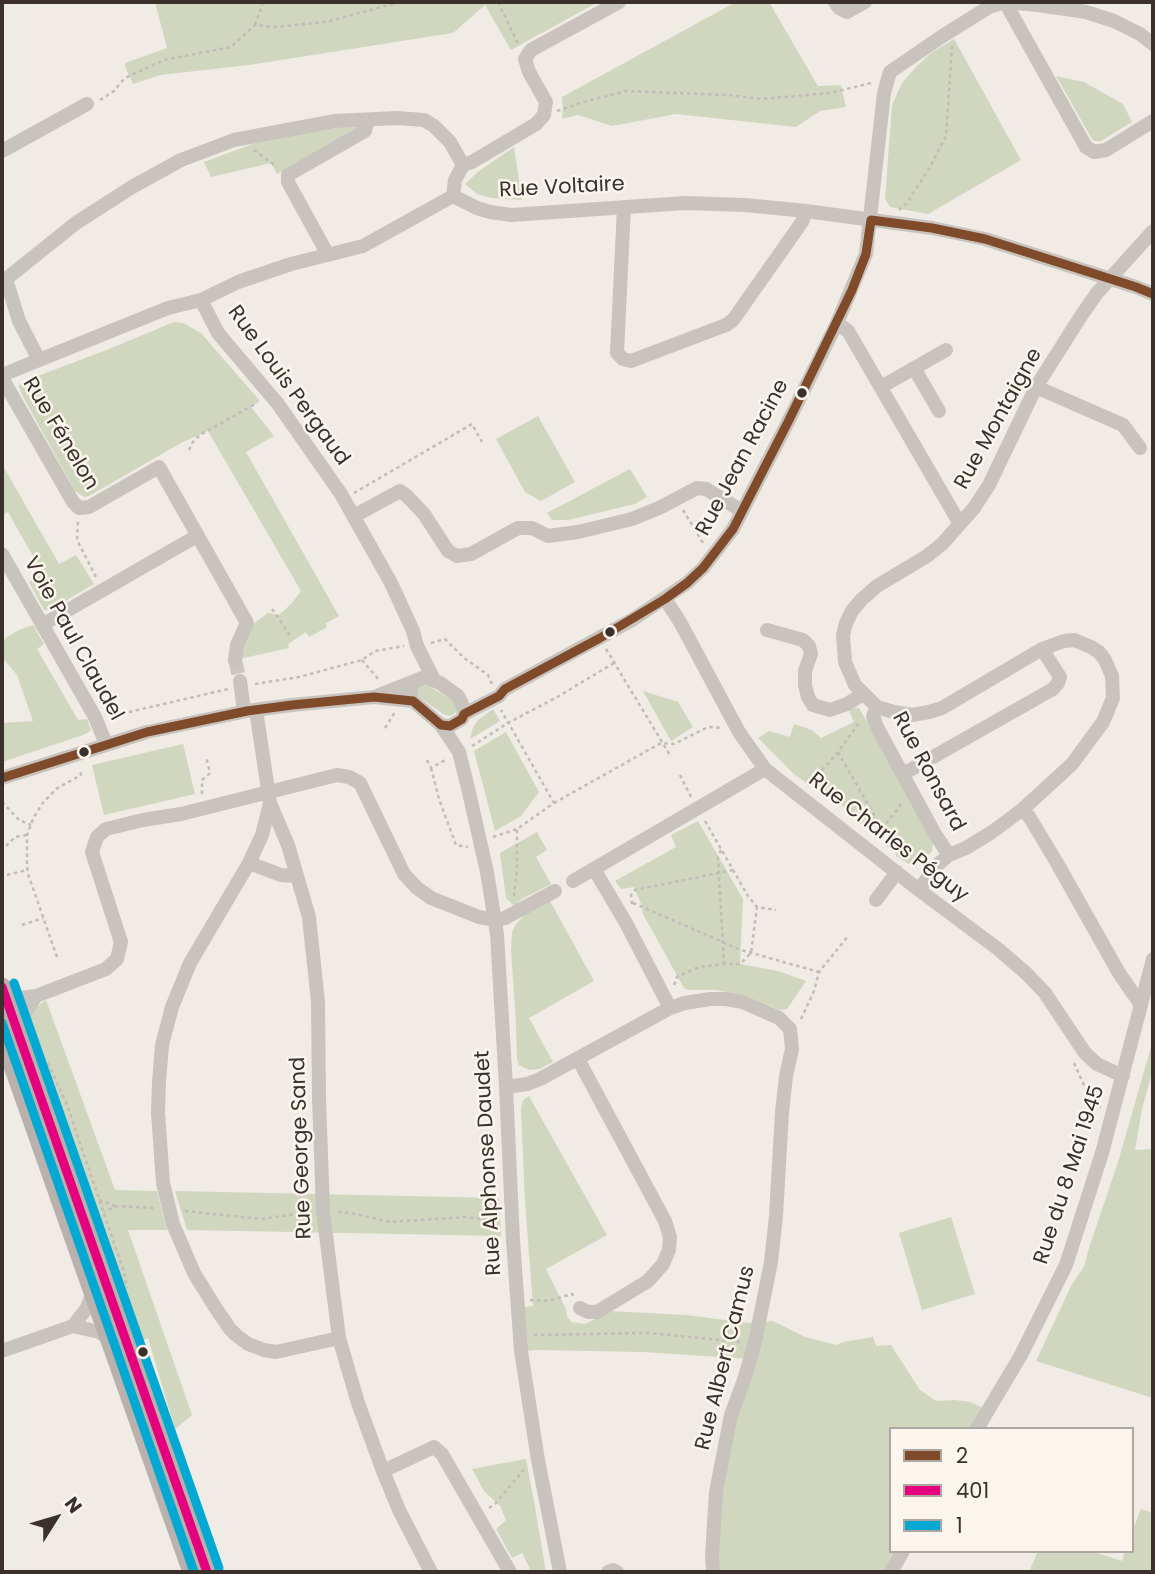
<!DOCTYPE html>
<html>
<head>
<meta charset="utf-8">
<style>
  body { margin:0 }
  #map { position:relative; width:1155px; height:1574px; overflow:hidden; background:#f0ebe5; font-family:Poppins,sans-serif }
  canvas { display:block }
  .frame { position:absolute; inset:0; border:4px solid #3b302b; pointer-events:none }
  .legend { position:absolute; left:889px; top:1427px; width:245px; height:126px; box-sizing:border-box; background:#fbf5ee; border:2px solid #aea6a0; margin:0; padding:9px 12px; list-style:none; font-size:21px; color:#3b302b }
  .legend li { display:flex; align-items:center; gap:14px; height:35px }
  .legend b { width:35px; border:2px solid #aea6a0 }
  .north { position:absolute; left:21px; top:1483px; width:70px; height:70px; -webkit-text-stroke:5px #fbf5ee; paint-order:stroke; rotate:53deg; font-size:19px; font-weight:700; line-height:28px; text-align:center; color:#3b302b }
  .north::after { content:''; display:block; margin:auto; width:24px; height:32px; background:#3b302b; clip-path:polygon(50% 0,100% 100%,50% 72%,0 100%) }
</style>
</head>
<body>
<div id="map">
<canvas width="1155" height="1574"></canvas>
<div class="frame"></div>
<ul class="legend">
<li><b style="height:9px;background:#7f4b2b"></b>2</li>
<li><b style="height:9px;background:#e5007d"></b>401</li>
<li><b style="height:9px;background:#03a8d3"></b>1</li>
</ul>
<div class="north">N</div>
</div>
<script>
const ctx = document.querySelector('canvas').getContext('2d');
ctx.lineJoin = 'round';
function fillPath(path, color) { ctx.fillStyle = color; ctx.fill(path, 'evenodd'); }
const poly = rows => new Path2D(rows.map(r => 'M' + r).join(''));
function trace(path, color, width, dash) { ctx.strokeStyle = color; ctx.lineWidth = width; ctx.lineCap = dash ? 'butt' : 'round'; ctx.setLineDash(dash || []); ctx.stroke(path); }
function drawText(font, color, halo, rows, align = 'center') {
  ctx.font = font + ' Poppins,sans-serif'; ctx.lineWidth = 5; ctx.setLineDash([]); ctx.textBaseline = 'middle'; ctx.strokeStyle = halo; ctx.fillStyle = color; for (const [text, x, y, turn = 0] of rows) {
    ctx.save(); ctx.translate(x, y); ctx.rotate((+turn || 0) * Math.PI / 180); ctx.textAlign = isNaN(turn) ? turn : align; if (halo) ctx.strokeText(text, 0, 0); ctx.fillText(text, 0, 0); ctx.restore();
  }
}
fillPath(poly([
  [155,2,598,2,511,50,485,5,453,33,249,65,160,75,133,84,126,69,125,63,167,48],
  [736,2,769,2,818,86,841,85,846,107,820,111,796,127,676,114,612,126,578,115,562,119,563,109,562,97],
  [954,39,1021,160,928,214,890,207,885,199,892,105,902,83,916,67,931,53],
  [1056,76,1084,82,1123,104,1132,122,1101,141,1095,141,1092,139],
  [356,125,359,129,277,174,271,163,211,177,204,162,255,143,280,137],
  [514,147,522,200,491,198,477,194,465,184,479,171],
  [174,322,183,323,201,333,260,401,251,407,274,436,246,452,339,616,326,623,327,627,309,637,306,632,288,644,289,648,239,659,247,632,257,621,268,613,279,615,292,603,301,591,208,431,181,443,89,496,84,497,75,491,21,393,19,386,22,382,109,349],
  [538,416,575,482,541,501,525,492,496,439],
  [2,464,59,564,76,555,94,584,50,610,44,610,29,582,43,574,8,512,2,515],
  [630,469,647,497,635,504,568,520,552,520,547,513],
  [33,625,44,644,37,649,78,720,87,719,91,730,86,734,2,762,2,723,33,721,17,675,2,657,2,642,7,637,19,630],
  [419,683,424,683,452,700,456,705,457,710,454,714,450,716,443,714,415,694],
  [643,691,678,702,693,727,671,741],
  [854,708,859,708,868,723,933,842,932,851,920,864,909,864,896,856,895,850,879,819,875,820,869,828,813,781,809,785,794,774,758,738,769,731,790,737,794,724,812,730,821,738,854,722,849,711],
  [493,709,500,721,470,739,473,728,478,720],
  [506,732,539,792,521,816,495,831,474,751],
  [183,744,195,794,104,815,92,765],
  [698,821,743,899,740,964,778,971,806,981,787,1009,780,1010,747,996,716,990,689,990,684,988,643,914,642,906,634,887,621,889,615,881,676,847,671,835],
  [537,832,547,850,536,857,551,884,522,899,514,906,506,898,500,853],
  [550,901,594,981,529,1018,553,1062,539,1069,529,1070,519,1065,517,1059,516,1025,511,950,512,932,516,924,525,915],
  [46,1000,115,1190,157,1191,167,1230,128,1230,192,1415,175,1429,148,1338,140,1342,133,1343,27,1032,27,1025,33,1010],
  [1153,1040,1153,1069,1142,1109,1135,1150,1153,1149,1153,1398,1036,1361,1072,1284,1084,1267,1089,1248,1119,1159],
  [529,1096,607,1235,546,1269,566,1309,567,1317,572,1322,585,1324,610,1311,686,1315,749,1323,773,1321,805,1337,836,1345,843,1342,873,1337,876,1346,891,1345,920,1390,936,1401,955,1400,970,1402,989,1410,977,1429,891,1429,891,1551,903,1551,891,1572,713,1572,716,1492,751,1359,642,1352,538,1350,521,1351,518,1308,533,1306,525,1202,521,1109,523,1100],
  [175,1191,499,1198,501,1236,187,1230],
  [951,1217,975,1294,922,1310,899,1233],
  [526,1459,535,1507,546,1572,526,1572,530,1569,522,1553,512,1558,496,1529,506,1520,500,1506,484,1491,472,1469],
  [1141,1509,1153,1513,1153,1572,1029,1572,1038,1551,1091,1551,1122,1561,1125,1551,1132,1551,1132,1532]
]), '#d1d6bf');
trace(poly([
  [235,660,240,681]
]), '#ccc6c0', 14, [14, 7]);
trace(poly([
  [498,2,518,44],
  [255,25,263,2],
  [100,100,114,91,122,81,129,76,164,60,231,47,255,25,275,27,326,22,400,2],
  [557,111,583,102,626,91,728,95,762,99,830,93,871,83],
  [254,150,277,167],
  [899,210,907,203,930,167,946,136,952,46],
  [189,450,193,442,200,435,257,403],
  [354,493,472,424,482,442],
  [683,510,703,543],
  [78,522,77,540,96,577],
  [272,609,292,638],
  [431,643,445,639,463,657,488,675,492,684],
  [606,649,671,757],
  [362,660,380,681],
  [255,684,299,677,362,660,375,651,404,646],
  [108,714,129,712,228,689],
  [385,728,395,712],
  [472,746,508,723,559,696,614,663],
  [838,752,882,829,889,845,888,847],
  [427,760,431,768,447,759],
  [431,768,439,799,456,845,468,847],
  [680,775,691,797],
  [808,786,838,752,859,723],
  [202,794,202,780,210,773,206,756],
  [2,802,19,820,31,825],
  [554,803,661,743,674,744,708,727,723,728],
  [705,821,748,896,757,907,776,910],
  [882,829,903,802],
  [493,837,517,829,554,803,501,710],
  [6,846,15,837,27,835],
  [721,850,718,857,724,964],
  [7,875,27,870],
  [514,896,517,870,517,829],
  [633,903,741,950,819,972],
  [632,904,631,895,635,890,733,870],
  [22,925,43,918],
  [57,957,28,874,27,864,27,835,33,819,42,804,56,789,81,775,80,769],
  [674,985,677,977,699,967,724,964,740,964,751,953,757,907],
  [801,1019,814,991,819,972,849,935],
  [48,1063,67,1105,124,1272,127,1288],
  [1074,1063,1088,1094,1094,1102,1101,1107],
  [99,1200,115,1206,105,1212],
  [115,1206,154,1208],
  [185,1211,262,1219,311,1212],
  [338,1212,351,1213,390,1222,466,1217,498,1221],
  [530,1300,548,1301,572,1294,573,1296],
  [534,1335,649,1333,740,1342],
  [489,1508,495,1504,526,1467]
]), '#c2bbb6', 2.5, [3.5, 3.5]);
trace(poly([
  [835,2,839,8,847,12,865,2],
  [1005,2,1086,147,1094,152,1106,150,1153,121],
  [1005,2,1038,5,1086,12,1114,21,1140,34,1153,44],
  [2,151,87,104],
  [463,165,472,162,536,124,544,115,546,102,529,72,525,59,531,50,619,2],
  [624,207,617,353,623,359,631,361,726,325,733,320,802,222,806,211],
  [328,255,288,182,288,175,365,131,368,120],
  [201,300,218,333,278,404,341,494,391,583,413,631,417,646,434,680],
  [837,323,848,331,960,524],
  [39,360,19,321,6,279,76,223,132,187,181,160,234,140,335,121,397,118,424,120,434,126,450,142,463,165,455,180,453,196],
  [914,368,939,411],
  [2,375,168,308,201,300,238,282,291,264,363,246,453,196,477,208,490,212,511,215,685,203,745,205,806,211,932,228,985,239,1136,287,1153,294],
  [2,378,73,502,79,508,89,507,159,467,247,623,237,645,235,660],
  [881,387,946,350],
  [1036,387,1123,425,1140,448],
  [354,516,400,491,407,496,424,514,448,551,457,556,471,554,518,528,532,528,548,536,578,532,632,519,659,508,697,488,706,489,742,511],
  [2,554,95,717,106,744],
  [665,599,680,622,739,732,765,769,919,890,998,949,1027,974,1045,993,1085,1053,1097,1064,1123,1076],
  [42,625,197,536],
  [767,630,803,640,809,646,811,654,805,671,805,685,808,697,813,705,830,710,847,704,863,694],
  [240,681,243,704,247,711],
  [412,683,410,695,413,701,435,720,441,725,450,726,462,719,464,714,499,696,505,689,632,620,687,583,703,568,733,529,789,420,837,323,866,254,884,93,890,72,941,37,989,7,1004,2],
  [379,695,425,677,440,683,458,696,462,704,464,714],
  [877,707,873,716,877,727,935,834,949,855],
  [256,710,270,803,288,845,309,917,318,1002,319,1098,323,1211,339,1338,358,1403,383,1471,399,1510,431,1572],
  [441,725,459,752,468,788,487,872,497,934,506,1087,513,1240,521,1351,538,1460,560,1572],
  [903,774,1053,689,1058,683,1060,677,1042,649],
  [2,778,147,732,247,711,292,705,374,697,413,701],
  [270,803,262,835,249,863,190,963,172,1007,162,1045,159,1082,158,1113,163,1183,173,1224,194,1273,215,1307,230,1329,236,1335,248,1344,264,1350,276,1352,339,1338],
  [1023,809,1030,818,1057,863,1119,973,1141,1005],
  [249,863,281,875,297,876],
  [594,869,626,923,670,1008],
  [573,881,765,769],
  [919,890,936,866,949,855,966,848,992,832,1023,809,1072,764,1103,722,1113,698,1112,676,1105,660,1099,652,1091,647,1074,640,1064,641,1042,649,942,708,929,712,912,715,894,712,877,707,855,685,845,662,843,635,846,623,852,611,861,600,877,586,927,556,942,544,974,508,989,485,1036,387,1081,316,1097,293,1153,231],
  [876,900,897,872],
  [4,994,13,999,36,996,106,969,117,959,121,942,92,852,97,837,106,829,143,820,181,814,337,775,349,777,360,783,404,874,417,888,431,898,479,917,495,920,505,918,555,891],
  [17,1034,24,1014,36,996],
  [578,1059,665,1221,670,1237,669,1250,663,1264,648,1281,597,1312,588,1312,580,1308],
  [506,1087,527,1084,540,1079,670,1008,685,1003,710,999,725,999,743,1002,779,1018,790,1029,792,1049,786,1076,782,1112,776,1216,771,1262,755,1342,744,1380,731,1415,716,1492,712,1556,713,1572],
  [73,1326,87,1308,93,1291],
  [73,1326,99,1332,110,1339],
  [2,1351,73,1326],
  [977,1429,1021,1355,1066,1265,1102,1153,1153,959],
  [383,1471,434,1447,442,1454,510,1572],
  [608,1572,613,1570,617,1572],
  [891,1572,903,1551]
]), '#c9c3be', 14);
trace(poly([
  [2,987,207,1572],
  [2,1035,192,1572]
]), '#b8b1ad', 19);
trace(poly([
  [871,220,932,228,985,239,1136,287,1153,294],
  [2,778,147,732,247,711,292,705,374,697,413,701,441,725,450,726,462,719,464,714,499,696,505,689,600,638,665,599,687,583,703,568,733,529,789,420,852,290,866,254,871,220]
]), '#7f4b2b', 9);
trace(poly([
  [2,987,207,1572]
]), '#e5007d', 9);
trace(poly([
  [2,1023,194,1572]
]), '#03a8d3', 9);
trace(poly([
  [14,983,219,1568]
]), '#03a8d3', 9);
for (const [x, y, r, color] of [
  [802,393,6,"#3b302b"],
  [610,632,6,"#3b302b"],
  [84,752,6,"#3b302b"],
  [143,1352,6,"#3b302b"]
]) { const dot = new Path2D(); dot.arc(x, y, r, 0, 2 * Math.PI); ctx.fillStyle = color; ctx.fill(dot); trace(dot, '#fbf5ee', 2.5); }
drawText('21px', '#3b302b', '#fbf5ee', [
  ["Rue Voltaire",562,188,-3],
  ["Rue Louis Pergaud",288,386,54],
  ["Rue Montaigne",999,419,-61],
  ["Rue Fénelon",60,434,59],
  ["Rue Jean Racine",743,458,-62],
  ["Voie Paul Claudel",73,639,61],
  ["Rue Ronsard",928,772,62],
  ["Rue Charles Péguy",888,838,38],
  ["Rue George Sand",302,1148,-92],
  ["Rue Alphonse Daudet",489,1163,-93],
  ["Rue du 8 Mai 1945",1070,1175,-72],
  ["Rue Albert Camus",726,1358,-76]
]);
</script>
</body>
</html>
